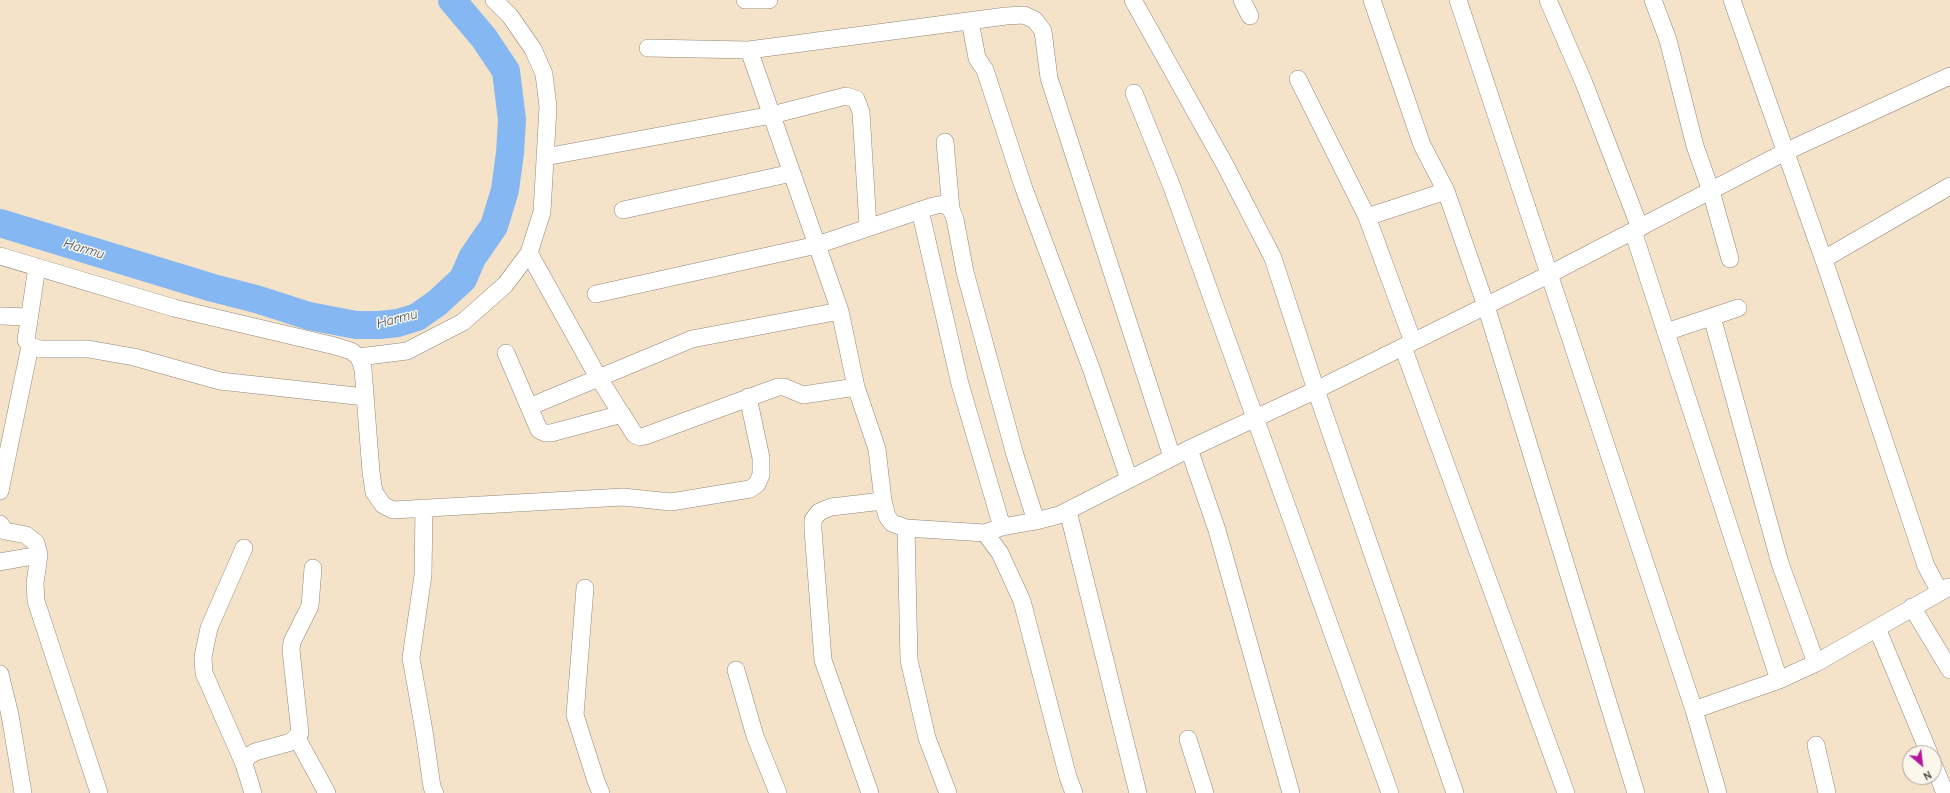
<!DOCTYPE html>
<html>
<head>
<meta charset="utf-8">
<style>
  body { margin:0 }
  #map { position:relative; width:1950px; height:793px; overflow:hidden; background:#f5e3c9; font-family:"Comic Neue",sans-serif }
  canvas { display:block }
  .north { position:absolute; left:1902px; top:745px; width:40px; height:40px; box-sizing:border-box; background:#fbf7ec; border:1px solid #a8a59f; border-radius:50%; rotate:152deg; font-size:11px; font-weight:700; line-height:16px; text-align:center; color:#2b2b2b }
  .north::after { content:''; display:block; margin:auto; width:14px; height:18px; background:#b5179e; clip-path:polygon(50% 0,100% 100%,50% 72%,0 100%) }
</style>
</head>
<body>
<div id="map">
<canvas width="1950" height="793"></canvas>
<div class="north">N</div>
</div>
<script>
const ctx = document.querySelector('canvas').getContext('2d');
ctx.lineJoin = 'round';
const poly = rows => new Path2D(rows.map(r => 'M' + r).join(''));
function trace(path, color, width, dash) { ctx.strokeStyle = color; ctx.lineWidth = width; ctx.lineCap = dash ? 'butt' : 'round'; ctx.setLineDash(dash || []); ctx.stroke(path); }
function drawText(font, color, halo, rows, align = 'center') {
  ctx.font = font + ' "Comic Neue",sans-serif'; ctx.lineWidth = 3; ctx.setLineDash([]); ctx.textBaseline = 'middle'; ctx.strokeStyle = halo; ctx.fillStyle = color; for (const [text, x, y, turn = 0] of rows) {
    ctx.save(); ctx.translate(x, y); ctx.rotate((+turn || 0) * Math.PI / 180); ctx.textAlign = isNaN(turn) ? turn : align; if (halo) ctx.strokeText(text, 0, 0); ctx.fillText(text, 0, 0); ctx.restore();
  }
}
trace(poly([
  [0,223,213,288,256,299,309,316,356,325,379,325,398,323,417,317,437,303,463,279,472,258,494,226,505,190,510,153,512,120,506,71,484,38,452,0]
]), '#85b8f2', 28);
const minor = poly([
  [745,0,769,0],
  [1133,0,1224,163,1273,258,1316,390,1455,793],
  [1242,0,1250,16],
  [1372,0,1422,145,1446,191,1486,306,1636,793],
  [1458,0,1694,710,1718,793],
  [1548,0,1584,83,1640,228],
  [1653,0,1668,40,1695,146,1711,191,1730,259],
  [1732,0,1828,272,1926,566,1940,592],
  [970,21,977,58,985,70,1023,186,1091,368,1129,479],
  [648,48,749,50,1006,16,1024,15,1035,20,1043,31,1049,78,1172,457],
  [749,50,840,311,856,387,877,449,883,501],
  [1298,79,1367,217,1413,342],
  [1134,93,1172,187,1390,793],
  [945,142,951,209],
  [545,157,772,115,846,96,856,99,861,112,868,227],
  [623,210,792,173],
  [920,210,960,384,1002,527],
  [1367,217,1446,191],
  [1633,231,1779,680],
  [529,253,598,377,635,435,640,437,645,436,778,387,784,387,803,395,856,387],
  [0,256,174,308,335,346,351,351,359,357,363,369,371,472,374,492,383,505,393,510,623,497,671,502,750,489,757,484,761,475,761,458,748,397],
  [1824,259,1950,186],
  [37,267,26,340,30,346,40,349,88,349,134,357,220,381,365,397],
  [596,294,817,245,933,206,944,204,951,209,955,219,965,272,1015,455,1036,521],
  [0,316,29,317],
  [1712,317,1780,563,1816,663],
  [1666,332,1738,308],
  [1403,347,1566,793],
  [506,353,539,430,545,433,551,433,622,414],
  [359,357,407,351,463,322,505,285,529,253,542,212,548,107,544,74,533,49,510,16,494,0],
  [529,407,692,339,840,311],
  [1189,449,1217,530,1291,793],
  [0,491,30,346],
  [424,508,423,575,411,658,424,731,432,787,435,793],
  [1068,511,1138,793],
  [0,524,5,531,26,535,36,543,39,555,35,583,36,601,99,793],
  [906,528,909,660,927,738,948,793],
  [985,533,1000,553,1022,601,1068,777,1074,793],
  [244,548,209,628,203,657,204,673,244,764],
  [0,562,39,555],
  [585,588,575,715,596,781,601,793],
  [1912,607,1950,670],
  [1877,628,1929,753],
  [736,670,755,736,778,793],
  [0,674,10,715,23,793],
  [1694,710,1779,680,1816,663,1949,587],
  [297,738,327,793],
  [1188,739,1205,793],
  [1816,745,1827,793],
  [1934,766,1945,793],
  [253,793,244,764,247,757,255,752,291,742,300,733,291,650,292,642,310,606,313,568],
  [870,793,823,660,813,530,813,520,819,512,831,507,883,501,887,516,892,523,906,528,985,533,1002,527,1036,521,1059,515,1189,449,1316,390,1550,274,1785,152,1950,76]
]);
trace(minor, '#90877a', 18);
trace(minor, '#fff', 17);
drawText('italic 14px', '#465567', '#fbf7ec', [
  ["Harmu",84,249,17],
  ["Harmu",397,319,-14]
]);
</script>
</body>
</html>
